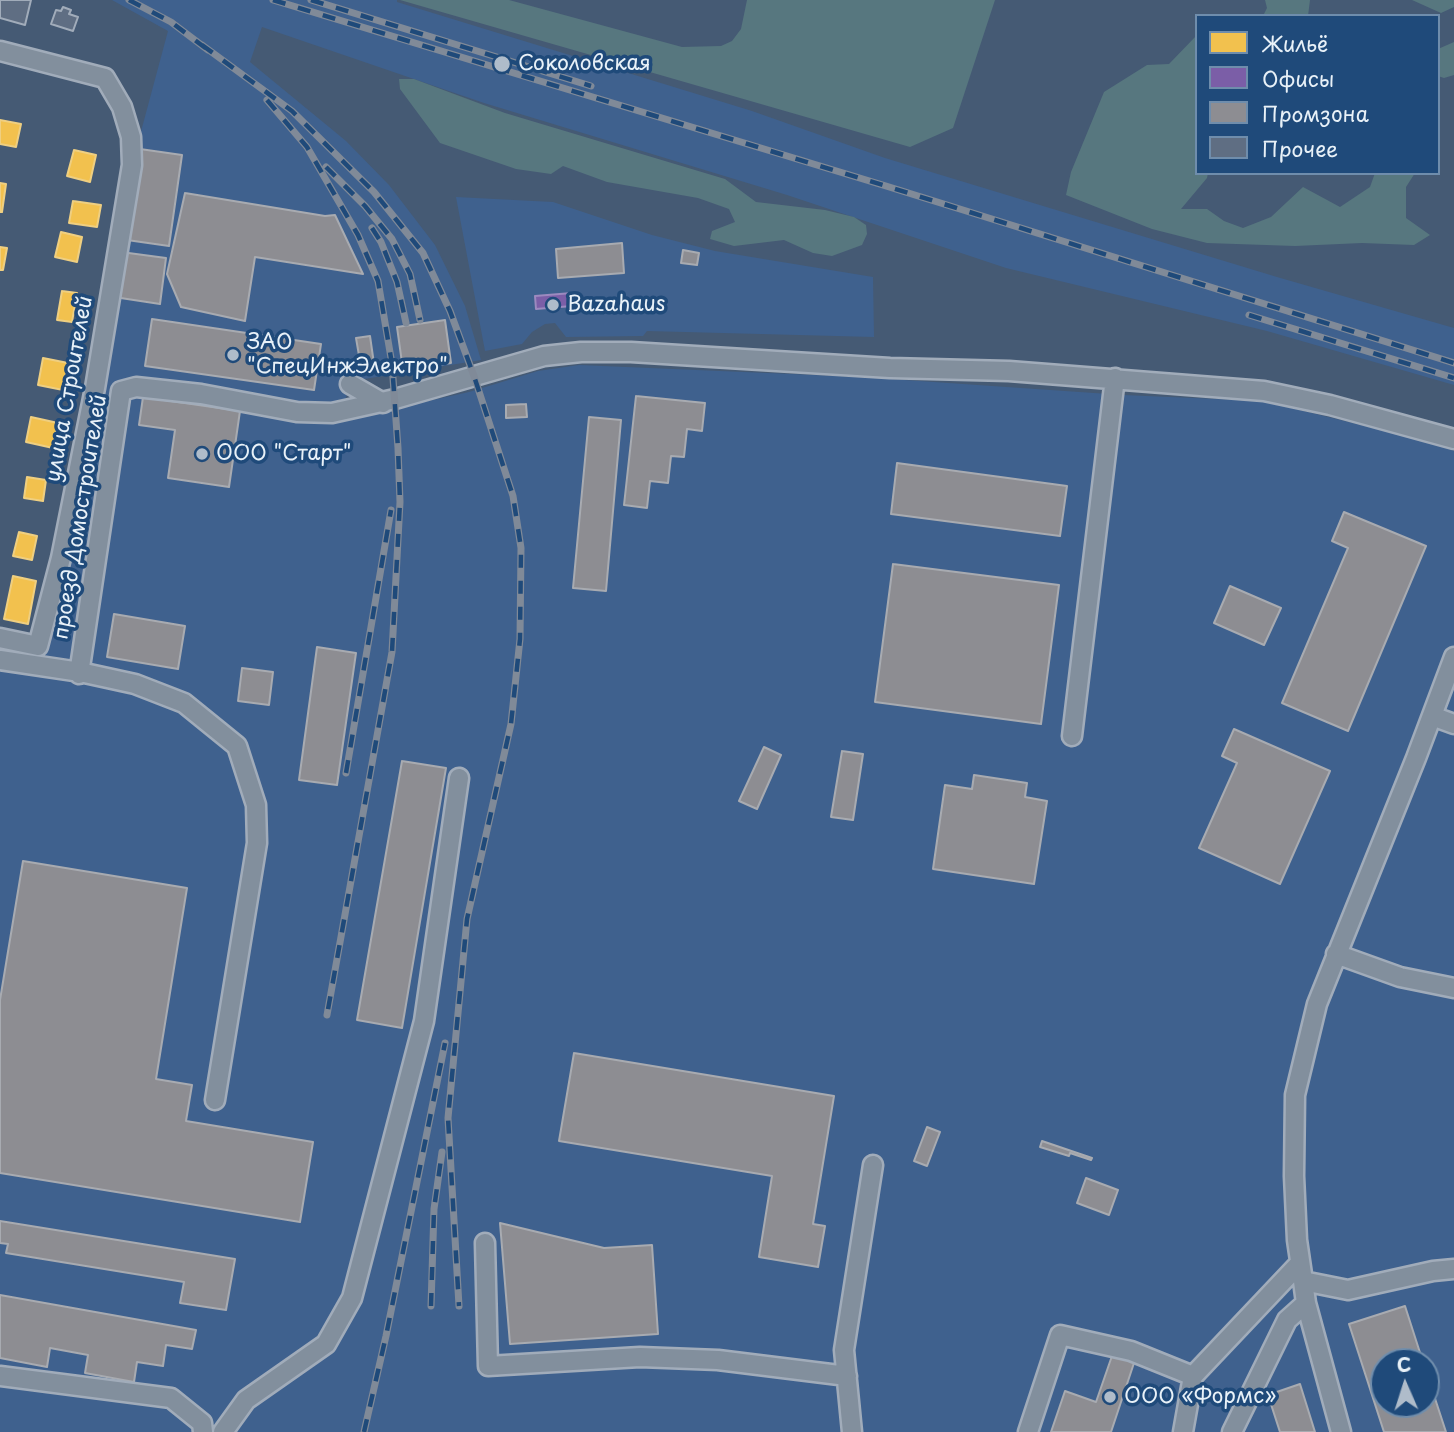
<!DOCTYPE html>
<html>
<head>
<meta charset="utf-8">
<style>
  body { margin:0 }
  #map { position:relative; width:1454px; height:1432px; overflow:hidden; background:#455a74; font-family:"Playpen Sans",sans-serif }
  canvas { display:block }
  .legend { position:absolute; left:1195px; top:14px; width:245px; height:161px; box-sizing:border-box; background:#1f4a7a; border:2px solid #6f8dac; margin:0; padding:9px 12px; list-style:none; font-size:21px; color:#e8f1f8 }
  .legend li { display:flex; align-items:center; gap:14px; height:35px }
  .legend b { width:35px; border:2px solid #6f8dac }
  .north { position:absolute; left:1370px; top:1348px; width:70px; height:70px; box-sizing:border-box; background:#1f4a7a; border:2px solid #6f8dac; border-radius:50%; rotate:357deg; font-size:19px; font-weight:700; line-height:28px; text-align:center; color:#e8f1f8 }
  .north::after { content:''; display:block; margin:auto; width:24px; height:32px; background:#afbcca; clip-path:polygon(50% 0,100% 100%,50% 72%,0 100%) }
</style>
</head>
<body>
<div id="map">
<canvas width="1454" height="1432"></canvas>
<ul class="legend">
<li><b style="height:19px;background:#f2c14e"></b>Жильё</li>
<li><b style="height:19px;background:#7b5ea7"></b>Офисы</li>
<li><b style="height:19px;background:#8d8d92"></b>Промзона</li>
<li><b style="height:19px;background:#5f6e83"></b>Прочее</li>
</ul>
<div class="north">С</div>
</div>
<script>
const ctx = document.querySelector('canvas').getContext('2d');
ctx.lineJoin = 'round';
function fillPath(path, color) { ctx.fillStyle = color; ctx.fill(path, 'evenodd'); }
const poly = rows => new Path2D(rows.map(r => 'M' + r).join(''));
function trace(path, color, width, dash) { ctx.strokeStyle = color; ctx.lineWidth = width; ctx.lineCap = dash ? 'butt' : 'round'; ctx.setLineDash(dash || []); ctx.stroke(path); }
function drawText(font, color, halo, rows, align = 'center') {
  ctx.font = font + ' "Playpen Sans",sans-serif'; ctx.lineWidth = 7; ctx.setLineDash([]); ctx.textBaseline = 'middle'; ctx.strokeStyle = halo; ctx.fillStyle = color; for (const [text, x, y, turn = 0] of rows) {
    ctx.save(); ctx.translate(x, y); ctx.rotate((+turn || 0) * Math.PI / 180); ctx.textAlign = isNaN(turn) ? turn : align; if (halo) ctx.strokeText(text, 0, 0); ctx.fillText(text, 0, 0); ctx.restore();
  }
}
fillPath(poly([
  [112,0,397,0,397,2,752,111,885,158,1277,277,1454,328,1454,385,1267,331,1006,268,787,195,484,103,262,27,250,62,346,141,389,185,435,245,465,306,481,360,352,381,337,421,469,392,538,371,579,365,861,377,1123,395,1263,401,1434,443,1454,451,1454,1432,0,1432,0,638,37,646,132,165,168,31],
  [1384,1362,1426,1362,1426,1404,1384,1404],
  [456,197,553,202,652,235,715,251,873,277,874,337,647,331,643,336,566,337,555,323,545,324,532,332,522,344,485,351]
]), '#3f618e');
fillPath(poly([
  [400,0,509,0,682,47,721,46,732,41,741,29,747,0,995,0,953,128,910,147],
  [1265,0,1310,0,1308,16,1263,16,1267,8],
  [1412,0,1454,0,1454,7,1441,13],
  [1197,35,1197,173,1208,173,1207,178,1181,209,1207,209,1224,221,1243,228,1271,217,1303,187,1340,207,1370,187,1375,173,1415,173,1406,187,1406,218,1430,235,1414,245,1362,243,1295,246,1207,243,1152,229,1066,195,1071,172,1104,92,1147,65,1169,64],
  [1454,42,1454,75,1444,78,1438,76,1438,49],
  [399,79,414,79,505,113,725,179,756,202,825,210,854,217,866,225,867,234,862,245,832,256,813,253,784,240,734,246,710,239,712,231,735,222,729,209,698,198,607,182,563,166,551,174,516,169,440,143,400,89]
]), '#57777f');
const homes = poly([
  [0,120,21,124,16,147,0,144,0,120],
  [74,150,96,155,90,182,67,176,74,150],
  [0,183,6,184,2,212,0,212,0,183],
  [73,201,101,205,97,227,69,223,73,201],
  [61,232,82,237,77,262,55,257,61,232],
  [0,247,7,248,3,270,0,270,0,247],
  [62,291,77,293,72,322,57,320,62,291],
  [43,358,68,363,63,390,38,385,43,358],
  [31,417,58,423,53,448,26,442,31,417],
  [27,477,46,480,43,501,24,498,27,477],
  [19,532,37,536,32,560,13,556,19,532],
  [13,576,36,581,28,624,4,619,13,576]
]);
fillPath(homes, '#f2c14e');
trace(homes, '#efcf81', 2);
const offices = poly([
  [572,293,572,306,536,309,535,296,572,293]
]);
fillPath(offices, '#7b5ea7');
trace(offices, '#9c8abf', 2);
const industry = poly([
  [140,149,182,155,169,246,127,240,140,149],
  [185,193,325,216,335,215,363,274,255,257,245,321,181,307,167,274,185,193],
  [622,243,624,273,558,278,556,249,622,243],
  [683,250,699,253,697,265,681,263,683,250],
  [121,252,166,258,160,304,114,297,121,252],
  [152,319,321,344,314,390,145,366,152,319],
  [445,320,451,363,403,370,397,327,445,320],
  [370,336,375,371,362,373,356,338,370,336],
  [636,396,705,403,702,431,687,429,684,457,671,456,668,483,650,481,647,508,624,505,636,396],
  [143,397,240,411,229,487,168,478,175,430,139,425,143,397],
  [526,404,527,417,506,418,506,405,526,404],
  [589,417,621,420,606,591,573,588,589,417],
  [897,463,1067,486,1060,536,891,514,897,463],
  [1344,512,1426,546,1348,731,1282,703,1348,548,1332,541,1344,512],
  [893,564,1059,585,1041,724,875,702,893,564],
  [1230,586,1281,608,1264,645,1214,623,1230,586],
  [114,614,185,626,178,669,107,657,114,614],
  [317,647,356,653,337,785,299,780,317,647],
  [242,668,273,672,269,705,238,701,242,668],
  [1234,729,1330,771,1280,884,1199,848,1237,763,1222,756,1234,729],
  [764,747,781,755,757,809,739,801,764,747],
  [842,751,863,754,853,820,831,817,842,751],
  [402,761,446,768,402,1028,357,1020,402,761],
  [974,775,1027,783,1025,797,1047,801,1034,884,933,869,945,785,972,789,974,775],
  [23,861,187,888,156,1079,192,1085,186,1121,313,1142,300,1222,0,1173,0,1000,23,861],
  [574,1053,834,1096,813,1224,825,1226,818,1267,759,1257,772,1176,559,1141,574,1053],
  [927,1127,940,1132,927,1166,914,1161,927,1127],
  [1042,1141,1092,1158,1091,1160,1070,1153,1069,1156,1040,1147,1042,1141],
  [1086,1178,1118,1190,1109,1215,1077,1203,1086,1178],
  [0,1221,235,1259,226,1310,180,1303,184,1282,6,1253,8,1244,0,1243,0,1221],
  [500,1223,604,1248,652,1245,658,1334,510,1344,500,1223],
  [0,1295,196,1330,192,1349,166,1345,163,1366,137,1362,134,1382,85,1373,88,1355,50,1348,47,1367,0,1358,0,1295],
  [1405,1306,1423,1362,1384,1362,1384,1404,1426,1404,1426,1371,1446,1432,1384,1432,1349,1324,1405,1306],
  [1113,1353,1135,1360,1111,1432,1051,1432,1065,1391,1096,1402,1113,1353],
  [1300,1384,1315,1432,1280,1432,1268,1395,1300,1384]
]);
fillPath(industry, '#8d8d92');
trace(industry, '#a8abb1', 2);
const building = poly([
  [0,0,31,0,25,25,0,18,0,0],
  [63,7,71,10,69,14,78,17,73,31,51,24,56,10,61,11,63,7]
]);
fillPath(building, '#5f6e83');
trace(building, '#a1acba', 2);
const minor = poly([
  [0,51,105,78,122,107,131,137,132,165,95,388,61,558,38,646,0,638],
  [350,384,383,403],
  [0,660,80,672,135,684,184,703,237,746,256,805,257,843,215,1100],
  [79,674,121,391,136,387,201,394,297,412,332,413,395,399,544,356,581,352,631,352,890,368,1009,371,1264,391,1330,405,1454,439],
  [1432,716,1454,724],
  [1072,736,1115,378],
  [1336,954,1400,977,1454,988],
  [485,1243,488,1366,640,1357,718,1360,847,1376],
  [1303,1281,1348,1290,1433,1271,1454,1269],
  [0,1376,171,1398,202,1423,203,1432],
  [223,1432,246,1400,326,1344,352,1298,424,1021,459,778],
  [852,1432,844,1350,873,1165],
  [1028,1432,1060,1335,1131,1351,1193,1376,1300,1263],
  [1183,1432,1193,1376],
  [1232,1432,1287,1320,1306,1303],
  [1341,1432,1306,1303,1303,1281,1297,1240,1294,1176,1295,1095,1317,1004,1416,758,1454,657]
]);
trace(minor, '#a1acba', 23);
trace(minor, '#828f9d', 18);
const rail = poly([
  [129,0,171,22,208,50],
  [273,0,886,186,1454,363],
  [311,0,591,86],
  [202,45,292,111,374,192,423,253,450,311,474,376,513,496,521,548,520,639,511,724,467,919,448,1118,459,1306],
  [267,100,307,147,358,235,378,281,392,364,398,448,400,502,392,652,327,1015],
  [326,167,365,206,392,239,410,274,420,320],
  [372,228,381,242,397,282,406,323],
  [1249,315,1454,378],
  [346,773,391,510],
  [431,1306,434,1209,442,1152],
  [364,1432,386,1336,445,1043]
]);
trace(rail, '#808a98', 7);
trace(rail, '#1f4a7a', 4.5, [13]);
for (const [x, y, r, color] of [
  [502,64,9,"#afbcca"],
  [553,305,7,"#afbcca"],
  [233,355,7,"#afbcca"],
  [202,454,7,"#afbcca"],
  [1110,1397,7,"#afbcca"]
]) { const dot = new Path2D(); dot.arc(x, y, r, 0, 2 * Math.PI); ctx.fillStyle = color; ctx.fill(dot); trace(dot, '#1f4a7a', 2.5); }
drawText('21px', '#e8f1f8', '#1f4a7a', [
  ["Соколовская",518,64],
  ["Bazahaus",567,305],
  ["ЗАО",247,343],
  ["\"СпецИнжЭлектро\"",247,367],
  ["ООО \"Старт\"",216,454],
  ["ООО «Формс»",1124,1397]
], 'left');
drawText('21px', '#e8f1f8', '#1f4a7a', [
  ["улица Строителей",70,389,-80],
  ["проезд Домостроителей",81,517,-81]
]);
</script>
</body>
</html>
